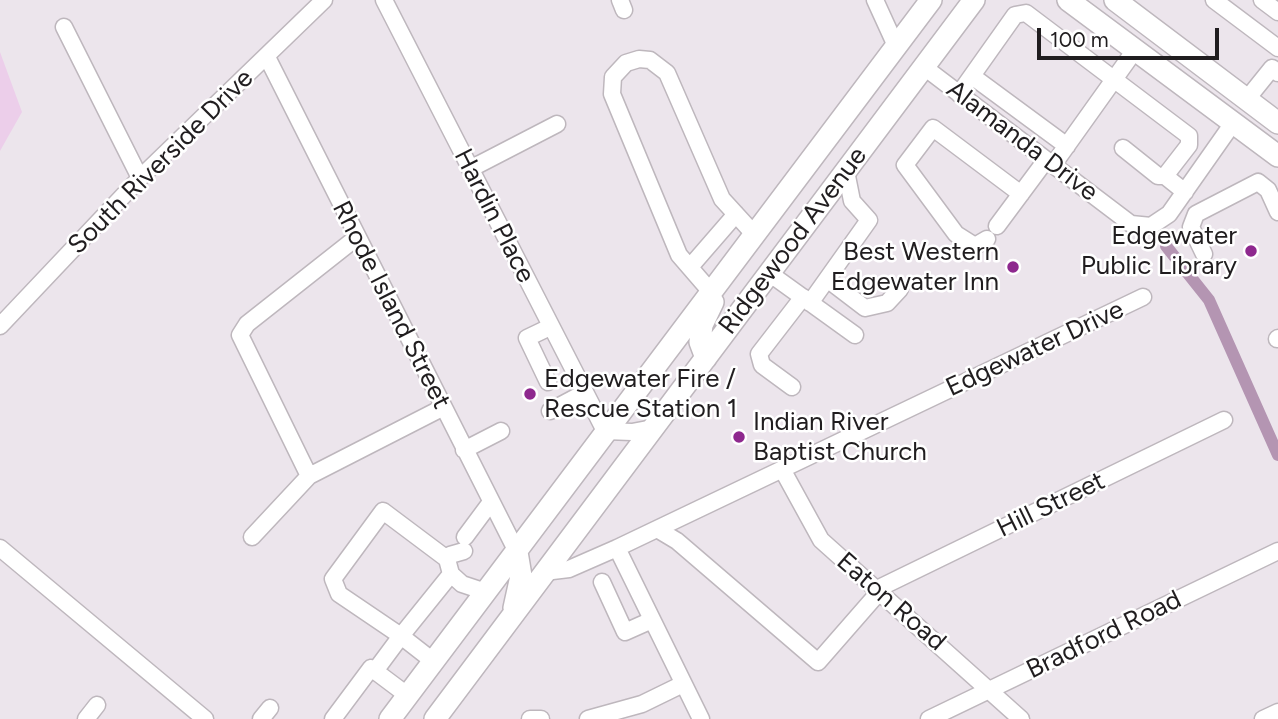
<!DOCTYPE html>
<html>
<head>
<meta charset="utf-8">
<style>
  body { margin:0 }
  #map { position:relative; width:1278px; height:719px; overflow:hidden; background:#ece5ec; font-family:Figtree,sans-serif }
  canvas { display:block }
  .scale { position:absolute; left:1037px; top:28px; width:182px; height:32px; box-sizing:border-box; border:4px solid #201d1f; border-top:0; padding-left:9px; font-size:21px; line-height:24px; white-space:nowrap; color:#201d1f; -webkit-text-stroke:5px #fff; paint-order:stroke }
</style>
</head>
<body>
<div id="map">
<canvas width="1278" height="719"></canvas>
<div class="scale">100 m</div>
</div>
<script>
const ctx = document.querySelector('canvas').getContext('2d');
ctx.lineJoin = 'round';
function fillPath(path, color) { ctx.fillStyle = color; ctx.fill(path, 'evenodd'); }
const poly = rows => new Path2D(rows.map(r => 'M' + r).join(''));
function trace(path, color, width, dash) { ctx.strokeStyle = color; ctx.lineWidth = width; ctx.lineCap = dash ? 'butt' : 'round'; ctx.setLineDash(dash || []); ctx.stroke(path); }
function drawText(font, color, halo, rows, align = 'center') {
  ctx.font = font + ' Figtree,sans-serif'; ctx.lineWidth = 5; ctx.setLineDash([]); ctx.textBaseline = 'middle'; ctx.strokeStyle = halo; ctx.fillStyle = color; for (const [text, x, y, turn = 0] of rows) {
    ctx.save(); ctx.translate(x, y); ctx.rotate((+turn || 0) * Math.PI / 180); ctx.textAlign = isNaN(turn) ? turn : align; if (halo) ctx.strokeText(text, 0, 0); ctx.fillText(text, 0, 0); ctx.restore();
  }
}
fillPath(poly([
  [0,52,22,112,0,151]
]), '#ecceea');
trace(poly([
  [1166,246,1209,300,1278,455]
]), '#b495b2', 12);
const minor = poly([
  [384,0,605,431,632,432,653,428],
  [620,0,624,10],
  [875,0,896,46],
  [1214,0,1278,48],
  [1262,0,1278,12],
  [64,27,140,178],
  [267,57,517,552],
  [924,67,1131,224,1151,226,1169,214,1233,123],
  [972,76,1067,146],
  [959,94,1015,15,1026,13,1189,136,1189,145,1165,176,1185,192],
  [1247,99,1272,68,1278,73],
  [1123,148,1158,176,1165,176],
  [1053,165,1135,50],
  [470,169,557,124],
  [997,226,1046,160],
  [987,239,975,246,956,234,905,165,933,128,1021,194],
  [1204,254,1191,227,1196,214,1258,182,1268,190,1278,212],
  [690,267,736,214],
  [769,273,855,335],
  [827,279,865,308,887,303,900,289],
  [711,292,679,255,612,94,613,77,626,63,639,59,650,60,667,73,722,199,754,234],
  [810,303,869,220,852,201,846,171],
  [0,326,140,178,324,0],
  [1277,339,1278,338],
  [548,382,527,338,550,327],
  [792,387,762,365,759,354,803,297],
  [550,411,584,393],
  [464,450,501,431],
  [782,469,821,540,1021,719],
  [309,476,240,335,247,324,356,238],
  [657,529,677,541,818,662,880,591],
  [252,537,309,476,442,408],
  [465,537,491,502],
  [0,548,205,719],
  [617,548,701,719],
  [450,555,464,551],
  [544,572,569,569,617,548,1143,297],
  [602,582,625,632,652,620],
  [877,589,1224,420],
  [433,661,401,636,451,574,462,584,486,592],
  [375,671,401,636,339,594,333,579,383,511,447,559,451,574],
  [86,719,97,705],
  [261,719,270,708],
  [333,719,371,668,407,695],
  [530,719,541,719],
  [588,719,642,704,683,684],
  [929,719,1278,551],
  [1263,719,1278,712]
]);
const major = poly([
  [1068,0,1278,156],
  [1115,0,1278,123],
  [706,358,700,342,702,325,713,302],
  [514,608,521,576,517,552],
  [390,719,931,0],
  [435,719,974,0]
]);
trace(minor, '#beb7bd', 19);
trace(major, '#beb7bd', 24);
trace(minor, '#fff', 16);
trace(major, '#fff', 21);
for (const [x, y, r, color] of [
  [1251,251,7,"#8e288e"],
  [1013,267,7,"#8e288e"],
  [530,394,7,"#8e288e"],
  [739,437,7,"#8e288e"]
]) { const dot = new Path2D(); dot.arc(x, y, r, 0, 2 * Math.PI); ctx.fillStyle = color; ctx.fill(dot); trace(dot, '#fff', 2.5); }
drawText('26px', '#201d1f', '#fff', [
  ["Alamanda Drive",1022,141,37],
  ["South Riverside Drive",161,162,-45],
  ["Hardin Place",494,216,63],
  ["Ridgewood Avenue",793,241,-53],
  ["Rhode Island Street",391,305,63],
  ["Edgewater Drive",1035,349,-25],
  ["Hill Street",1051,505,-26],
  ["Eaton Road",891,602,41],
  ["Bradford Road",1104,635,-26]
]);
drawText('26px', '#201d1f', '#fff', [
  ["Edgewater",1237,236],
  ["Public Library",1237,266],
  ["Best Western",999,252],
  ["Edgewater Inn",999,282],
  ["Edgewater Fire /",544,379,"left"],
  ["Rescue Station 1",544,409,"left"],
  ["Indian River",753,422,"left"],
  ["Baptist Church",753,452,"left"]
], 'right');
</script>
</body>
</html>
